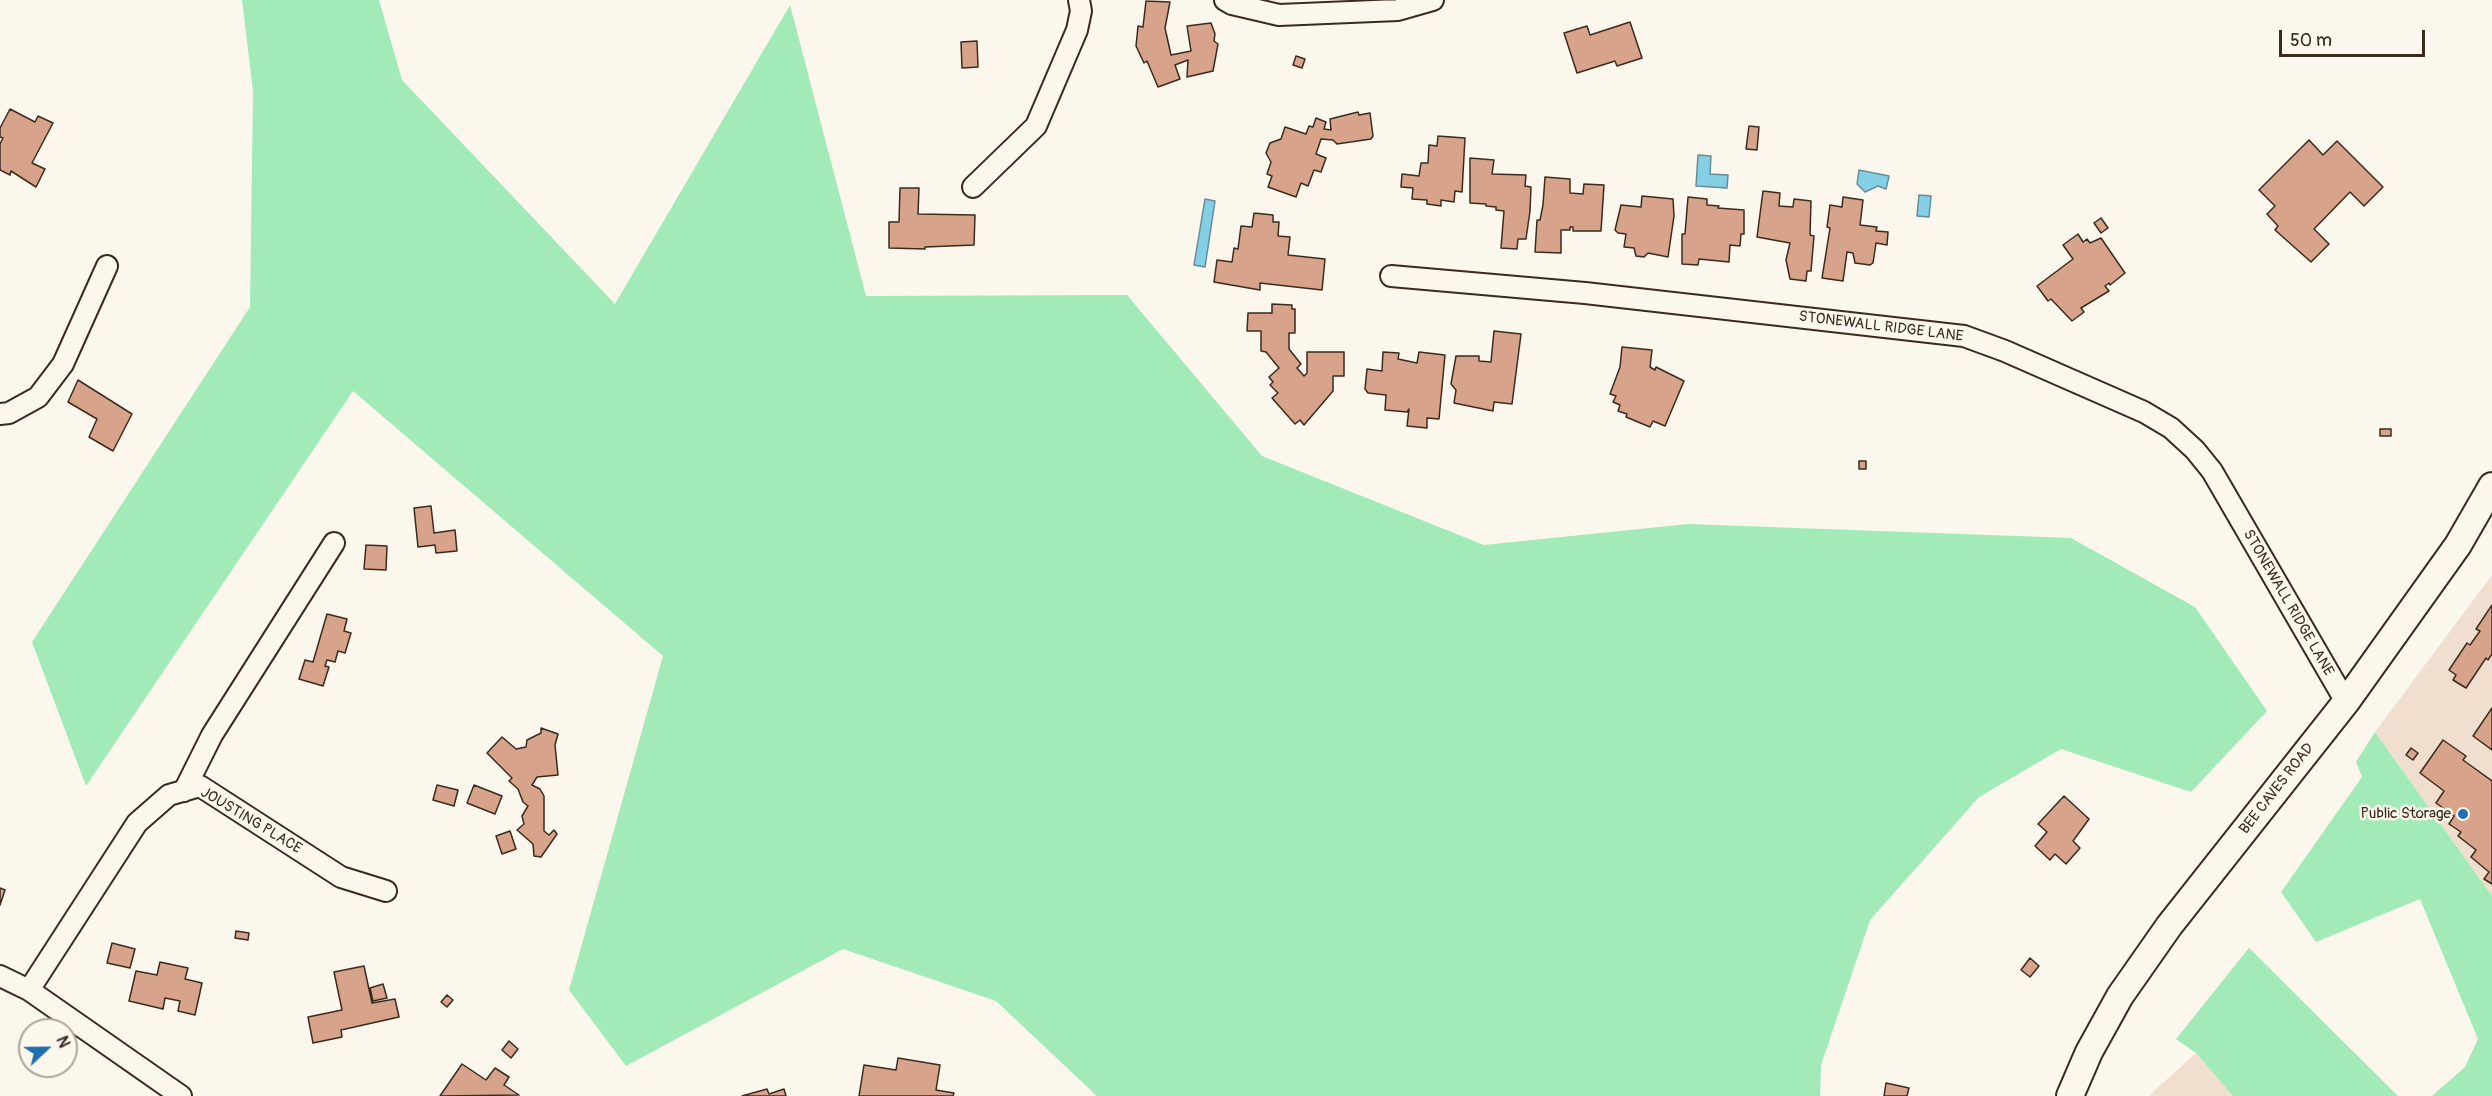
<!DOCTYPE html>
<html>
<head>
<meta charset="utf-8">
<style>
  body { margin:0 }
  #map { position:relative; width:2492px; height:1096px; overflow:hidden; background:#fbf7ec; font-family:Pangolin,sans-serif }
  canvas { display:block }
  .north { position:absolute; left:18px; top:1018px; width:60px; height:60px; box-sizing:border-box; background:#fbf7ec; border:2px solid #aea59a; border-radius:50%; rotate:68deg; font-size:16px; font-weight:700; line-height:24px; text-align:center; color:#3b2a1e }
  .north::after { content:''; display:block; margin:auto; width:21px; height:27px; background:#1f6fb2; clip-path:polygon(50% 0,100% 100%,50% 72%,0 100%) }
  .scale { position:absolute; left:2279px; top:30px; width:146px; height:27px; box-sizing:border-box; border:3px solid #3b2a1e; border-top:0; padding-left:8px; font-size:18px; line-height:21px; white-space:nowrap; color:#3b2a1e; -webkit-text-stroke:4px #fbf7ec; paint-order:stroke }
</style>
</head>
<body>
<div id="map">
<canvas width="2492" height="1096"></canvas>
<div class="north">N</div>
<div class="scale">50 m</div>
</div>
<script>
const ctx = document.querySelector('canvas').getContext('2d');
ctx.lineJoin = 'round';
function fillPath(path, color) { ctx.fillStyle = color; ctx.fill(path, 'evenodd'); }
const poly = rows => new Path2D(rows.map(r => 'M' + r).join(''));
function trace(path, color, width, dash) { ctx.strokeStyle = color; ctx.lineWidth = width; ctx.lineCap = dash ? 'butt' : 'round'; ctx.setLineDash(dash || []); ctx.stroke(path); }
function drawText(font, color, halo, rows, align = 'center') {
  ctx.font = font + ' Pangolin,sans-serif'; ctx.lineWidth = 5; ctx.setLineDash([]); ctx.textBaseline = 'middle'; ctx.strokeStyle = halo; ctx.fillStyle = color; for (const [text, x, y, turn = 0] of rows) {
    ctx.save(); ctx.translate(x, y); ctx.rotate((+turn || 0) * Math.PI / 180); ctx.textAlign = isNaN(turn) ? turn : align; if (halo) ctx.strokeText(text, 0, 0); ctx.fillText(text, 0, 0); ctx.restore();
  }
}
fillPath(poly([
  [2492,575,2492,896,2375,732],
  [2196,1053,2233,1096,2150,1096,2152,1093]
]), '#f0decf');
fillPath(poly([
  [242,0,379,0,402,80,615,304,790,5,866,296,1127,295,1262,456,1484,545,1688,524,2071,538,2195,607,2267,711,2191,792,2061,749,1979,797,1870,920,1821,1065,1820,1096,1097,1096,996,1001,843,949,626,1066,569,990,663,656,353,391,86,786,32,642,250,307,253,91],
  [2375,732,2492,896,2492,1096,2432,1096,2465,1067,2478,1039,2420,899,2316,942,2281,892,2362,777,2356,762],
  [2249,948,2398,1096,2233,1096,2196,1053,2176,1039]
]), '#a2eab8');
const water = poly([
  [1698,155,1711,156,1710,174,1728,175,1727,188,1696,186,1698,155],
  [1859,170,1889,176,1886,189,1878,186,1865,192,1857,184,1859,170],
  [1919,195,1931,196,1929,217,1917,216,1919,195],
  [1205,199,1215,201,1205,267,1194,265,1205,199]
]);
fillPath(water, '#85cfe6');
trace(water, '#678d96', 1.5);
const building = poly([
  [1146,1,1170,2,1165,28,1171,55,1191,51,1187,26,1211,23,1215,34,1214,41,1218,44,1213,71,1187,77,1188,60,1175,65,1180,79,1158,87,1147,61,1144,63,1136,46,1138,26,1143,27,1146,1],
  [1630,22,1642,58,1617,66,1615,61,1577,73,1564,33,1587,26,1590,35,1630,22],
  [977,41,978,67,962,68,961,42,977,41],
  [1296,56,1305,59,1302,68,1293,65,1296,56],
  [10,109,35,122,38,116,53,123,32,163,45,169,36,187,11,171,10,175,0,170,0,144,3,138,0,137,0,128,10,109],
  [1358,112,1359,115,1370,113,1373,136,1371,139,1337,144,1333,140,1321,139,1316,154,1326,158,1321,172,1314,170,1308,186,1301,183,1296,197,1268,187,1272,176,1267,174,1271,162,1266,153,1270,143,1281,139,1285,127,1306,134,1309,126,1313,127,1316,118,1326,122,1324,129,1331,130,1330,119,1358,112],
  [1749,126,1759,127,1757,150,1746,149,1749,126],
  [1438,136,1465,138,1462,192,1455,191,1454,202,1441,200,1441,206,1427,204,1427,200,1412,199,1413,188,1401,187,1402,174,1419,176,1421,163,1428,163,1429,145,1437,146,1438,136],
  [2309,140,2323,155,2337,141,2383,187,2364,206,2350,192,2314,229,2329,244,2311,262,2275,230,2278,226,2267,214,2275,206,2259,190,2309,140],
  [1470,158,1494,160,1492,174,1526,175,1525,186,1531,187,1530,211,1526,239,1518,239,1517,249,1501,248,1504,211,1496,210,1496,207,1486,206,1486,204,1470,203,1470,158],
  [1545,177,1570,179,1570,193,1583,194,1584,184,1604,185,1601,231,1573,231,1573,227,1570,227,1570,230,1561,230,1561,253,1535,252,1537,220,1540,220,1543,205,1545,177],
  [900,188,919,188,918,214,975,215,974,245,925,247,925,249,889,248,889,222,899,222,900,188],
  [1763,191,1780,193,1779,206,1793,207,1794,199,1811,201,1810,235,1814,236,1811,271,1807,271,1806,281,1790,279,1786,260,1790,243,1757,237,1763,191],
  [1642,196,1673,199,1674,216,1668,257,1648,253,1644,257,1636,256,1634,248,1624,247,1626,234,1618,233,1615,230,1621,205,1641,207,1642,196],
  [1688,197,1707,199,1707,205,1719,206,1718,208,1744,210,1744,234,1741,234,1740,246,1730,245,1729,262,1699,259,1698,265,1682,264,1682,234,1685,234,1688,197],
  [1843,197,1863,200,1860,225,1877,227,1876,231,1888,232,1887,245,1876,243,1873,263,1870,265,1855,263,1853,253,1847,252,1843,281,1822,278,1830,228,1827,227,1830,205,1842,207,1843,197],
  [1254,213,1273,215,1273,222,1279,222,1278,236,1290,237,1288,255,1325,259,1322,290,1260,283,1260,290,1214,282,1217,260,1232,262,1234,248,1238,249,1241,226,1252,227,1254,213],
  [2101,218,2108,228,2101,233,2094,223,2101,218],
  [2078,234,2083,242,2087,239,2090,243,2101,238,2125,273,2110,285,2109,283,2105,286,2109,291,2081,308,2084,312,2072,321,2051,299,2048,301,2037,286,2073,259,2063,245,2078,234],
  [1272,304,1292,305,1292,309,1295,309,1295,333,1289,333,1289,349,1301,364,1297,368,1304,376,1307,373,1307,352,1344,352,1344,376,1333,376,1333,391,1304,425,1300,420,1295,424,1272,398,1278,393,1270,385,1273,382,1269,377,1279,368,1266,352,1261,351,1261,331,1247,331,1248,313,1272,313,1272,304],
  [1494,331,1521,334,1512,404,1494,402,1493,411,1454,403,1456,390,1451,384,1456,356,1479,356,1479,361,1491,362,1494,331],
  [1622,347,1652,350,1650,367,1655,370,1656,367,1684,381,1665,426,1653,421,1650,427,1626,417,1627,414,1618,411,1620,405,1613,402,1616,396,1610,394,1620,367,1622,347],
  [1383,352,1399,353,1398,359,1417,363,1419,352,1445,355,1439,419,1427,418,1427,428,1407,426,1409,409,1407,412,1385,410,1386,395,1368,393,1365,389,1367,369,1382,371,1383,352],
  [78,380,132,414,113,451,89,437,97,419,68,402,78,380],
  [2380,429,2391,429,2391,436,2380,436,2380,429],
  [1859,461,1866,461,1866,469,1859,469,1859,461],
  [431,506,434,533,455,530,457,551,436,553,435,545,418,547,414,508,431,506],
  [366,545,387,546,386,570,364,569,366,545],
  [2492,605,2492,654,2488,660,2486,658,2466,688,2453,680,2456,675,2449,670,2467,643,2470,645,2480,631,2476,629,2492,605],
  [327,614,347,619,344,631,351,633,345,653,338,651,335,662,327,660,325,666,329,667,323,686,299,679,305,660,313,662,327,614],
  [2492,708,2492,750,2473,736,2492,708],
  [541,728,558,734,555,745,558,775,537,777,532,785,540,789,544,796,544,831,549,835,554,830,557,834,541,857,534,856,533,844,517,830,524,824,522,816,528,806,523,802,518,789,509,781,512,778,487,753,502,737,516,749,526,747,527,740,541,733,541,728],
  [2443,740,2466,756,2463,760,2492,781,2492,884,2484,879,2489,872,2471,857,2476,850,2458,836,2461,832,2449,824,2454,816,2436,803,2444,791,2420,773,2443,740],
  [2411,748,2418,753,2413,760,2406,755,2411,748],
  [437,785,458,790,454,806,433,800,437,785],
  [474,785,502,796,495,814,467,803,474,785],
  [2064,796,2089,819,2073,841,2080,848,2066,864,2055,854,2050,860,2035,846,2047,832,2038,824,2064,796],
  [510,831,516,849,502,854,496,836,510,831],
  [0,888,5,890,0,905,0,888],
  [236,931,249,933,248,940,235,938,236,931],
  [112,943,135,949,130,968,107,963,112,943],
  [2030,958,2039,966,2030,977,2021,970,2030,958],
  [160,962,188,968,185,979,202,983,195,1015,178,1011,180,1001,165,998,163,1009,129,1001,136,971,157,975,160,962],
  [364,966,372,1003,395,999,399,1017,341,1030,342,1037,313,1043,308,1017,342,1010,334,972,364,966],
  [383,984,387,998,373,1001,370,988,383,984],
  [447,995,453,1000,447,1007,441,1002,447,995],
  [509,1041,518,1049,511,1058,502,1050,509,1041],
  [898,1058,940,1065,936,1090,954,1093,953,1096,859,1096,864,1065,896,1070,898,1058],
  [462,1064,486,1080,495,1068,509,1077,504,1085,519,1095,440,1096,462,1064],
  [1886,1083,1909,1088,1907,1096,1884,1096,1886,1083],
  [767,1089,769,1094,784,1089,786,1096,742,1096,767,1089]
]);
fillPath(building, '#d7a48b');
trace(building, '#3b2a1e', 1.5);
const minor = poly([
  [1225,0,1232,4,1279,15,1398,10,1433,0],
  [973,187,1036,126,1077,30,1081,11,1079,0],
  [1391,276,1585,293,1964,336,2005,351,2144,412,2171,428,2195,450,2212,471,2346,702],
  [0,414,9,413,38,397,63,364,107,266],
  [184,791,212,735,334,543],
  [0,976,29,990,181,1096],
  [29,990,137,823,169,795,200,786,341,877,386,891]
]);
const major = poly([
  [2070,1096,2089,1052,2120,996,2169,926,2346,702,2458,545,2492,486]
]);
trace(minor, '#3b2a1e', 24);
trace(major, '#3b2a1e', 30);
trace(minor, '#fbf7ec', 20);
trace(major, '#fbf7ec', 26);
for (const [x, y, r, color] of [
  [2463,814,6,"#1f6fb2"]
]) { const dot = new Path2D(); dot.arc(x, y, r, 0, 2 * Math.PI); ctx.fillStyle = color; ctx.fill(dot); trace(dot, '#fbf7ec', 2); }
drawText('15px', '#3b2a1e', '#fbf7ec', [
  ["STONEWALL RIDGE LANE",1881,327,7],
  ["STONEWALL RIDGE LANE",2288,603,60],
  ["BEE CAVES ROAD",2277,789,-52],
  ["JOUSTING PLACE",251,821,31]
]);
drawText('15px', '#3b2a1e', '#fbf7ec', [
  ["Public Storage",2451,814]
], 'right');
</script>
</body>
</html>
